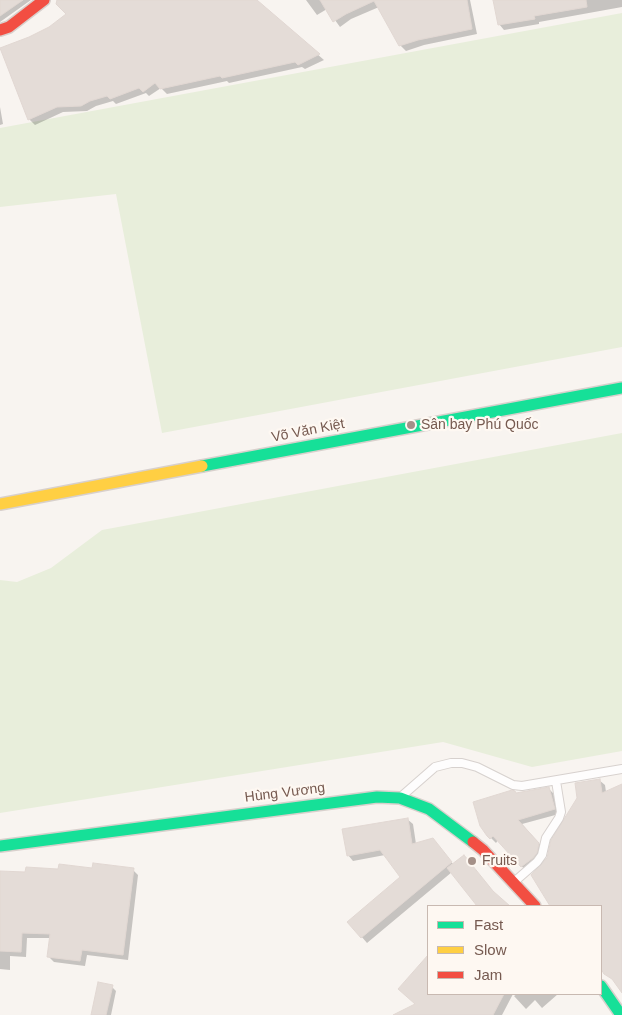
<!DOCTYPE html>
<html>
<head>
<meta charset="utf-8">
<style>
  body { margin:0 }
  #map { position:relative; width:622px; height:1015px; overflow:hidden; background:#f8f4f0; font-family:Helvetica,sans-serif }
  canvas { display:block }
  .legend { position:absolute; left:427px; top:905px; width:175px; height:90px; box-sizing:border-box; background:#fef8f2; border:1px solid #c8b9b1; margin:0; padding:6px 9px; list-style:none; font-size:15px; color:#765a50 }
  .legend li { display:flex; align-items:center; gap:10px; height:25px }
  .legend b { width:25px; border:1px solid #c8b9b1 }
</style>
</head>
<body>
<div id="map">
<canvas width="622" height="1015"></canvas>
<ul class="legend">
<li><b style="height:6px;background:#16e098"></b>Fast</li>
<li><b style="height:6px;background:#ffcf43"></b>Slow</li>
<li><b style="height:6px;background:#f24e42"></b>Jam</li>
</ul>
</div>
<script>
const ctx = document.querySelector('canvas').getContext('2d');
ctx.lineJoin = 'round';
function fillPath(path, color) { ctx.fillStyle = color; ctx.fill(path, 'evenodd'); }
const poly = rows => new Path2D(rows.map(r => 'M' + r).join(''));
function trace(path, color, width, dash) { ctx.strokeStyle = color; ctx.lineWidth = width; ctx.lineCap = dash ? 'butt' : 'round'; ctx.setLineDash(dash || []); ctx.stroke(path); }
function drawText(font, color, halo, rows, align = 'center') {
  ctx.font = font + ' Helvetica,sans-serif'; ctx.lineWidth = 4.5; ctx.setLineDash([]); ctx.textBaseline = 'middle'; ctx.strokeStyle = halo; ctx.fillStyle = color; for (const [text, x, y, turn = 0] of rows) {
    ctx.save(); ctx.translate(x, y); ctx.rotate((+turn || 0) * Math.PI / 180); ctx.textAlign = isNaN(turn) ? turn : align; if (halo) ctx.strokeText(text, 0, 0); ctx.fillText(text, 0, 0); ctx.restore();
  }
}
fillPath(poly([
  [622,13,622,347,162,433,116,194,0,207,0,128],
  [622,433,622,751,532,767,443,742,0,813,0,580,17,582,51,568,102,530]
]), '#e8eedb');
fillPath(poly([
  [0,0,31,0,0,22],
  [72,0,257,0,256,1,324,60,305,69,302,67,229,83,227,81,167,94,161,88,149,96,146,93,116,104,113,101,96,106,87,111,63,112,35,125,29,119,50,28,68,14],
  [306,0,470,0,477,34,424,45,406,51,400,45,379,7,351,19,340,27,327,9,317,15],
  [495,0,622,0,622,7,539,22,539,24,504,30,499,24],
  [0,107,3,124,0,125],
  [599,780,605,785,606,792,622,785,622,991,615,981,601,970,601,906,553,906,551,904,548,859],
  [548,788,553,793,559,814,522,824,543,848,526,871,498,840,496,843,488,835,517,794],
  [407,819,413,824,416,844,438,846,454,865,464,857,497,896,508,906,474,906,477,904,452,872,367,943,349,922,402,877,385,855,353,861,348,855],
  [93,870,133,870,138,875,128,960,87,955,85,966,54,962,49,957,51,938,27,938,26,957,10,956,10,970,0,969,0,872,26,874],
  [428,957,428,994,513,994,502,1015,396,1015,417,1005,400,989],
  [112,987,116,991,111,1015,92,1015],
  [517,994,558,994,542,1008,535,1000,526,1009,514,996]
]), '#0003');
const building = poly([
  [0,0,23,0,0,16,0,0],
  [57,0,257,0,320,54,298,65,295,62,222,78,220,76,160,89,155,83,143,92,139,88,110,99,107,96,90,101,81,106,57,107,28,120,0,48,29,37,49,27,66,14,56,4,57,0],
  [320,0,467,0,472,29,418,40,399,46,374,1,346,14,333,22,320,0],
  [493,0,586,0,587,7,534,16,535,19,498,25,493,0],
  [600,779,602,793,622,784,622,993,612,979,604,974,601,969,601,906,550,906,531,875,547,858,551,840,577,798,575,783,600,779],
  [549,787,555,809,518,820,539,843,537,853,533,858,521,867,493,836,490,839,487,836,480,826,473,802,512,790,515,791,516,793,549,787],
  [408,818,412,844,433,838,452,862,361,938,347,922,400,877,380,850,347,856,342,829,408,818],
  [464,855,493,891,510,906,477,906,447,868,464,855],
  [93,863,134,868,123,955,82,950,80,961,47,957,50,934,22,933,21,952,0,951,0,871,25,872,26,867,58,869,59,864,92,868,93,863],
  [428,955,428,994,504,994,493,1015,393,1015,415,1004,398,989,428,955],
  [98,982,113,985,106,1015,91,1015,98,982]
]);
fillPath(building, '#e4dcd7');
trace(building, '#e1d7d2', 1);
const lane = poly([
  [403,795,435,767,451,763,462,763,477,767,513,785,522,786,622,769],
  [514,882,537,862,542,855,546,838,559,818,561,812,556,781]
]);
const fast = poly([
  [202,466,622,388],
  [0,846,377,797,400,798,429,809,473,842],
  [601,986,621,1015]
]);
const slow = poly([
  [0,504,202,466]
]);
const jam = poly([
  [0,30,9,27,44,0],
  [473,842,483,850,535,906]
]);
trace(lane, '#d7d1ce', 10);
trace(fast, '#d8d0cc', 14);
trace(slow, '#d8d0cc', 14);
trace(jam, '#d8d0cc', 14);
trace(lane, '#fefdfd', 8);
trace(fast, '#16e098', 11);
trace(slow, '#ffcf43', 11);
trace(jam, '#f24e42', 11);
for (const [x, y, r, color] of [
  [411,425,5,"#a49088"],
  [472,861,5,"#a49088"]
]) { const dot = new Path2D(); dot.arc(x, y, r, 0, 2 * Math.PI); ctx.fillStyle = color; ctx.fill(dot); trace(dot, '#fef8f2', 2); }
drawText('14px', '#765a50', '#fef8f2', [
  ["Sân bay Phú Quốc",421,425],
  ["Fruits",482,861]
], 'left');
drawText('14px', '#765a50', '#fef8f2', [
  ["Võ Văn Kiệt",308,431,-11],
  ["Hùng Vương",285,793,-7]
]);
</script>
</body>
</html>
